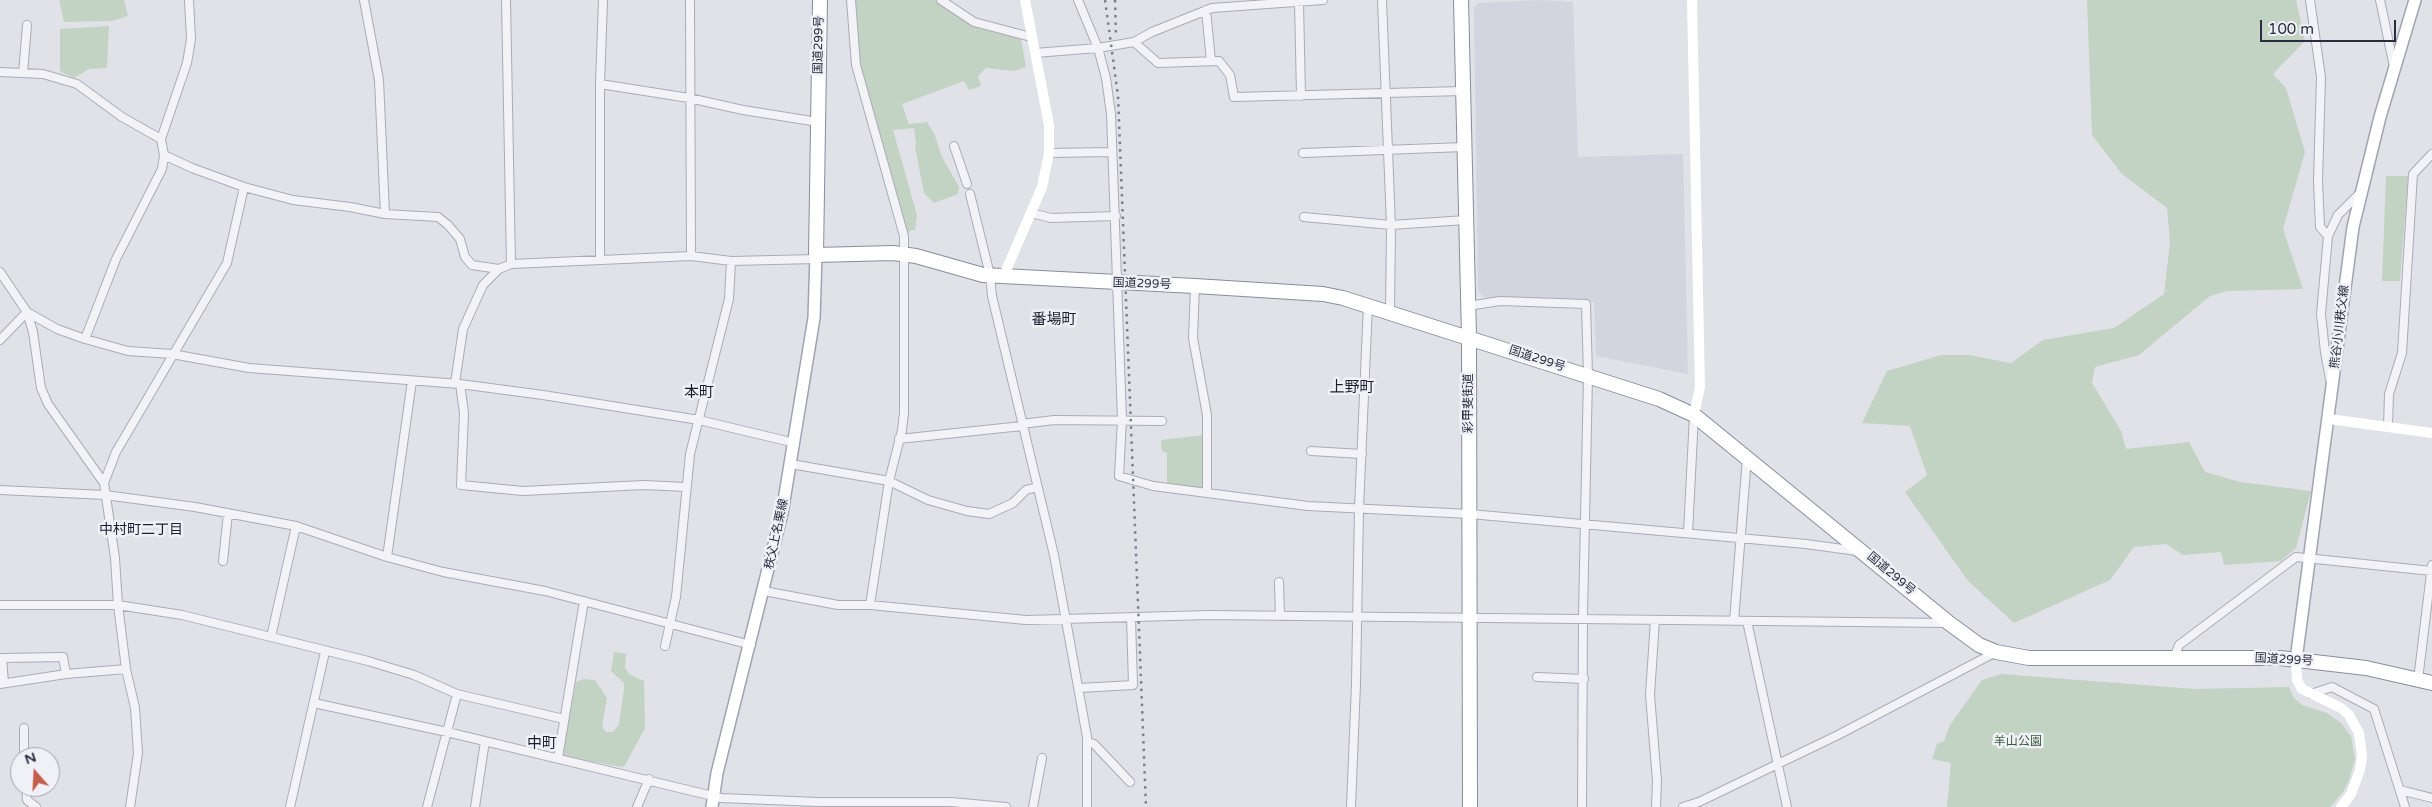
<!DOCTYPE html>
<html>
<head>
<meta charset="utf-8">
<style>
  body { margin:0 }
  #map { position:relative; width:2432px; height:807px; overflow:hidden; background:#e1e2e8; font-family:"Varela Round",sans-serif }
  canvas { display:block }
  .north { position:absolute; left:10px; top:747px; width:50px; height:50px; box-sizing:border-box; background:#f0f1f6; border:1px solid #a1a2ad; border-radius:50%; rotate:341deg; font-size:14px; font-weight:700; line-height:20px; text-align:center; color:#2a2c3f }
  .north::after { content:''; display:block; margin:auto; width:18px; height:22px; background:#c45e4f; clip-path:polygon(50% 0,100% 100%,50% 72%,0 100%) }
  .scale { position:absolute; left:2260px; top:20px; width:136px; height:22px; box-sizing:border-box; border:2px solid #2a2c3f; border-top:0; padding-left:6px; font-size:15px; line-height:18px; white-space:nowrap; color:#2a2c3f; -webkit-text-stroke:4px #f0f1f6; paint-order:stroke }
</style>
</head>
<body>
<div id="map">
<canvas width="2432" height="807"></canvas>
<div class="north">N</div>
<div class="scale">100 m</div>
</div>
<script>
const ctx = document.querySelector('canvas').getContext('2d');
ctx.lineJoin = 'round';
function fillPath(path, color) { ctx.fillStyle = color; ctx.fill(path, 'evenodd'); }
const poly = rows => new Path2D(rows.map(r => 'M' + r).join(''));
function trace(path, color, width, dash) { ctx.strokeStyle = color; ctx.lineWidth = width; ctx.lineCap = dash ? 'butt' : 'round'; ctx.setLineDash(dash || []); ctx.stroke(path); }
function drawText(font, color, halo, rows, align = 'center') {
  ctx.font = font + ' "Varela Round","Noto Sans JP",sans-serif'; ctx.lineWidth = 5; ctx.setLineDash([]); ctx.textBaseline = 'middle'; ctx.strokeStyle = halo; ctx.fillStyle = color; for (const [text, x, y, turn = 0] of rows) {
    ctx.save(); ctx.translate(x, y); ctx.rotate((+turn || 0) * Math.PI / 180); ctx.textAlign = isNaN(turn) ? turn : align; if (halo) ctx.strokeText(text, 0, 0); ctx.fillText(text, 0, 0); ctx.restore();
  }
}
fillPath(poly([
  [1540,0,1573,2,1578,157,1683,154,1688,374,1596,356,1594,302,1487,299,1478,291,1474,8,1478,3]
]), '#d3d4dd');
fillPath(poly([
  [59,0,124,0,128,16,111,21,64,22],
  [855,0,937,0,972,25,1021,39,1026,67,1014,71,986,68,978,76,981,86,969,90,964,81,902,104,909,124,927,122,934,133,942,157,959,187,958,194,934,203,924,193,915,147,916,143,914,128,893,130,917,215,915,230,911,230,908,234,861,67,854,18],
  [2087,0,2296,0,2305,41,2273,74,2286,88,2305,152,2283,229,2303,289,2227,291,2210,296,2139,355,2095,367,2092,383,2121,431,2126,449,2189,442,2205,472,2240,482,2311,491,2296,548,2281,561,2224,565,2221,552,2183,555,2166,544,2134,547,2110,580,2014,623,1968,581,1905,492,1927,475,1910,426,1862,423,1887,371,1941,355,1969,355,2011,363,2043,340,2114,328,2164,294,2170,242,2167,208,2122,174,2092,135],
  [109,26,107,68,89,69,74,78,60,71,60,29],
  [2386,176,2408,176,2400,281,2382,281],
  [1204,435,1203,488,1167,484,1167,453,1162,451,1161,440],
  [614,652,626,654,625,668,629,674,644,681,645,728,625,765,622,767,562,756,576,682,583,679,595,680,607,698,602,726,606,732,613,732,619,724,624,689,624,683,611,671],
  [2001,674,2195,689,2289,687,2294,698,2302,705,2327,713,2341,723,2351,736,2355,759,2349,780,2343,792,2330,807,1947,807,1951,763,1932,759,1937,744,1944,741,1950,725,1982,680]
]), '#c2d2c3');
const street = poly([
  [364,0,379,80,385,214],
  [506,0,511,264],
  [690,0,691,256],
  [851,0,856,65,904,236,904,413,902,430,889,481,870,605],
  [941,0,974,22,1031,37],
  [1078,0,1098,48,1106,78,1111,114,1122,419,1119,476,1153,486,1308,506,1470,514,1806,544,1857,551],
  [1382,0,1391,225,1390,313],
  [2310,0,2321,77,2318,181,2320,227,2328,236],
  [2380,0,2394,67],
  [1299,2,1301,96],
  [1206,10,1211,61],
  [1134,42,1158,63,1219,61,1230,75,1234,97,1463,91],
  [1035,53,1098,48,1134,42,1152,32,1212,8,1323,0],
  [0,72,43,74,77,84,122,117,161,139,164,155,162,169,116,259,85,339],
  [23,73,27,25],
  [600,84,689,98,743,110,818,122],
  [161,139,187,63,191,39,189,0],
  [954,146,967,184],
  [1049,153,1112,152],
  [1303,153,1464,147],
  [164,155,192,168,244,187,293,200,350,207,385,214,438,217,448,225,460,239,465,257,472,265,499,269],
  [970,194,990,275,992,296,1054,555,1073,659,1087,737,1087,807],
  [1031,213,1051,218,1116,216],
  [1304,217,1391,225,1466,220],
  [600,260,600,84,603,0],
  [0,272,27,312,33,332,41,388,48,404,104,483,115,558,118,605,126,669,135,708,138,753,130,807],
  [1195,286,1193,338,1207,415,1207,492],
  [1468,306,1500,301,1586,304,1588,376,1583,615,1582,807],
  [27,312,57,329,85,339,128,351,172,354,249,368,460,384,543,395,699,420,795,443],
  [0,340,27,312],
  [2330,379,2325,352,2321,314,2328,236,2338,215,2360,193],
  [455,383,463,329,483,285,499,269,511,264,691,256,731,261,816,259],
  [460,384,464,413,461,485,523,491,644,485,686,487],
  [1022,424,1054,420,1162,421],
  [2388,427,2389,394,2402,353,2413,174,2432,154],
  [899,439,1022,426],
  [1311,451,1362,454],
  [791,464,889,481,928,500,967,511,989,514,1013,503,1026,490,1037,487],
  [104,483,116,452,227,263,244,187],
  [0,490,105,495,195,507,296,526,387,557,443,572,545,591,751,645],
  [1688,533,1694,415],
  [387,557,412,381],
  [223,561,228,513],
  [1279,582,1280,616],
  [764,591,838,605,870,605,1026,620,1209,615,1947,623],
  [0,605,118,605,182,615,368,661,414,675,457,694,564,719],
  [1655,620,1650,695,1657,781,1656,807],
  [1734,621,1747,457],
  [1747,621,1787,807],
  [271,637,296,526],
  [665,646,676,597,690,454,729,299,731,261],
  [2174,658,2179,645,2296,557,2432,571],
  [1537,677,1584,679],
  [2418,680,2432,565],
  [4,683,2,658,63,657,66,674],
  [0,684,66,674,126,669],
  [1079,688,1133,685,1131,618],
  [2311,694,2332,687,2374,709,2405,807],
  [314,703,447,732,721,798,818,802,951,802,1006,807],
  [24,728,24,757],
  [1087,742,1094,744,1130,782],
  [558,758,584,601],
  [26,787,27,800,36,807],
  [2400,790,2432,798],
  [290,807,325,652],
  [427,807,457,694],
  [475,807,485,741],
  [637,807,649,779],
  [1033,807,1042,758],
  [1351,807,1356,684,1359,508,1368,305],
  [1683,807,1699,802,1838,735,1996,652]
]);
const primary = poly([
  [2296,660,2353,227,2380,117,2415,0],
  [712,807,717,773,782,513,814,318,816,255]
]);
const highway = poly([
  [820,0,816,255,893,253,916,256,983,275,1195,286,1323,294,1343,298,1659,399,1694,415,1949,623,1979,645,1996,652,2029,658,2280,658,2366,668,2432,683],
  [1461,0,1469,337,1470,807]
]);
trace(street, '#aaabb5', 10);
trace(primary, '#a1a3b3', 14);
trace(highway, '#898c9e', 16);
trace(street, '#f3f3f7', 8);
trace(poly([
  [1692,0,1700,387,1694,415],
  [1004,275,1042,187,1049,153,1049,125,1025,0],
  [2329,419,2432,433],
  [2296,660,2297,680,2302,689,2341,708,2349,715,2359,733,2362,755,2360,770,2351,794,2341,807]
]), '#fff', 10);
trace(primary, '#fff', 11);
trace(highway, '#fff', 14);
trace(poly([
  [1105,0,1118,96,1146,807],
  [1115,0,1116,36]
]), '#7b7e91', 2.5, [2.5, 5]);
drawText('12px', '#2a2c3f', '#f0f1f6', [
  ["国道299号",819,45,-89],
  ["国道299号",1142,284,2],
  ["熊谷小川秩父線",2340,327,-83],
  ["国道299号",1537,359,18],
  ["彩甲斐街道",1469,403,-90],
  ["秩父上名栗線",777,534,-78],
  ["国道299号",1891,574,40],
  ["国道299号",2284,660,3]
]);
drawText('12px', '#39593c', '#f0f1f6', [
  ["羊山公園",2018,742]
]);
drawText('14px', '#1c1e30', '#f0f1f6', [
  ["中村町二丁目",141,530]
]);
drawText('15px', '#1c1e30', '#f0f1f6', [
  ["番場町",1054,320],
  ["上野町",1352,388],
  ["本町",699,393],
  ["中町",542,744]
]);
</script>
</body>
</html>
